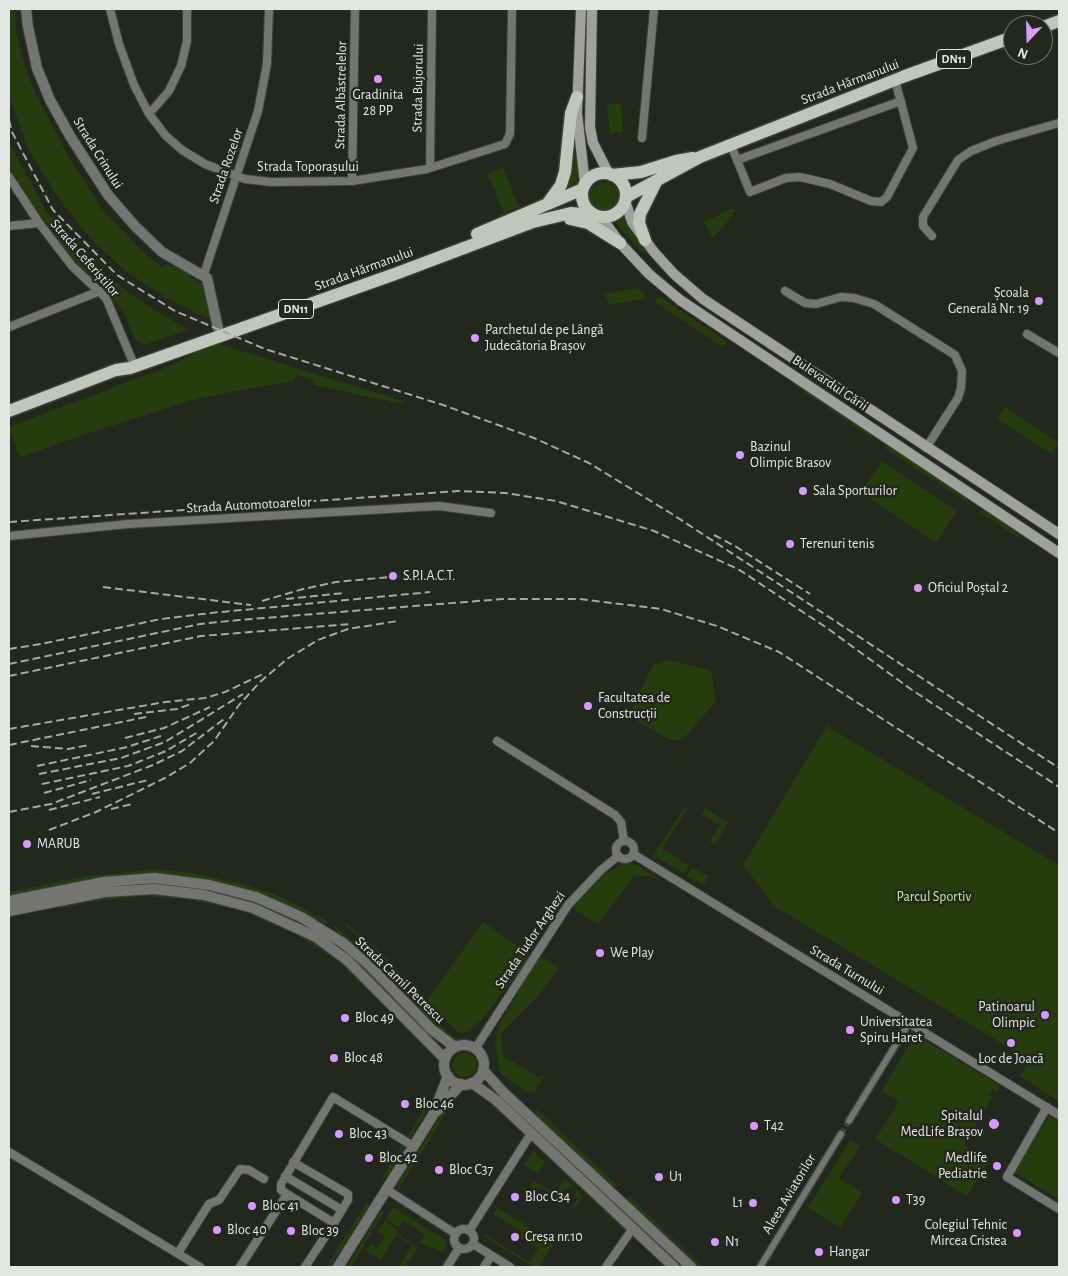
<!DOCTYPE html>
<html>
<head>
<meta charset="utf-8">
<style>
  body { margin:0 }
  #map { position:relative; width:1068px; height:1276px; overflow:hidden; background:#22281e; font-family:"Alegreya Sans",sans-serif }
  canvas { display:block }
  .frame { position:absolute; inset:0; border:10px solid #e3e7e1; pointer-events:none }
  .north { position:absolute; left:1003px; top:15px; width:50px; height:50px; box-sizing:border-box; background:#22281e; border:1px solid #6f746c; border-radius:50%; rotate:201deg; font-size:14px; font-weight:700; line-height:20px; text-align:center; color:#e3e7e1 }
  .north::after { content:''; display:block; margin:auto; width:18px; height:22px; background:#d69bfa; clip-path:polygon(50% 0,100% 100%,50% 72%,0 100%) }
</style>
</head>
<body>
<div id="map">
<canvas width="1068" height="1276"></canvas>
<div class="frame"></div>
<div class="north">N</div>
</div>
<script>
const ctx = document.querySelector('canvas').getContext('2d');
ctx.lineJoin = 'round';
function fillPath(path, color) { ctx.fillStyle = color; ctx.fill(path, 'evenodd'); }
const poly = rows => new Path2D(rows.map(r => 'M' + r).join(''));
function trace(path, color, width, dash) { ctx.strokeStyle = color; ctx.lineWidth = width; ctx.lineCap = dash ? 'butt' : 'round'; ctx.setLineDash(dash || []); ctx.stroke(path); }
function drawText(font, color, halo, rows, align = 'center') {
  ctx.font = font + ' "Alegreya Sans",sans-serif'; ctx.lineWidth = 5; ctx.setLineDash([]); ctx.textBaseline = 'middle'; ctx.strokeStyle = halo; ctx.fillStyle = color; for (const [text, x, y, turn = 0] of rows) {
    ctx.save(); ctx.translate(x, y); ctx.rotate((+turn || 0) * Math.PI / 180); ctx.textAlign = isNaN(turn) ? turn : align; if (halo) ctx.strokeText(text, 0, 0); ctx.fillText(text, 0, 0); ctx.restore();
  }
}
fillPath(poly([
  [9,9,15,9,16,32,25,67,36,94,71,161,103,210,143,252,162,267,168,264,191,274,191,277,198,283,204,283,212,321,168,299,127,272,95,243,61,202,28,148,9,97],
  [607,104,621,104,623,132,610,134],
  [9,142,47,213,113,281,148,306,189,330,144,345,136,340,122,309,71,257,32,212,9,174],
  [572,145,577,160,578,180,563,193],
  [503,168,519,207,504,213,488,174],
  '590 196a14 14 0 1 1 28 0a14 14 0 1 1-28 0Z',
  [731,209,736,209,723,228,712,238,704,222],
  [624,215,647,251,643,253,614,222],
  [636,288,643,291,645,299,608,305,605,294],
  [659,296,727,342,723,347,655,302],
  [216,343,403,401,403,404,314,385,313,380,296,375,293,381,199,398,89,433,20,457,9,427,167,367],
  [799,384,873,435,874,437,872,438,794,385],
  [1005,407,1059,443,1052,454,997,419],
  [890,446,967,497,968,503,883,447],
  [882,461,957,511,936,543,861,492],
  [984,509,1024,538,1019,538,981,513],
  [668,660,711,670,716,701,688,734,678,741,670,740,630,717,630,712,653,665],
  [827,726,1059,865,1059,1101,1020,1076,1029,1060,774,906,743,865],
  [684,808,687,809,686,811,662,848,689,866,684,874,657,857,654,860,653,855],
  [705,808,728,823,715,845,710,842,720,826,701,814],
  [624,863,638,865,664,883,648,875,633,877,598,924,576,911,573,907,605,874],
  [692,868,708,876,704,885,687,876],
  [155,869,193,873,250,886,281,897,329,922,322,924,300,912,192,878,175,875,154,874,9,897,9,892,82,877],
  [136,882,192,885,253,899,302,921,353,956,427,1030,425,1032,366,971,328,940,278,913,231,896,191,888,136,885,9,907,9,904,76,890],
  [134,893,186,895,233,907,233,909,188,899,143,896,89,902,59,909,64,903],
  [251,912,316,942,340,958,420,1037,417,1039,338,961,294,933,247,913],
  [483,922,526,952,528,956,526,963,481,1020,469,1032,459,1033,426,1002],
  [346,923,379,951,426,999,425,1001,373,949,345,925],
  [334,925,378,962,454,1038,467,1038,468,1040,452,1040,436,1028,437,1022,432,1024,396,981,384,974,335,933],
  [540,955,559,968,538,996,501,1033,503,1056,538,1077,545,1075,556,1058,534,1092,530,1091,528,1093,500,1073,495,1045,498,1027],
  [913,1038,921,1043,924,1040,1001,1086,997,1092,992,1089,989,1096,992,1098,964,1145,989,1162,967,1196,875,1139,899,1102,882,1091],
  '453 1065a12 12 0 1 1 24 0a12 12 0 1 1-24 0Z',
  [503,1097,684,1267,679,1267,501,1099],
  [430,1099,432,1101,387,1177,381,1180],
  [536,1109,619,1187,611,1186,537,1117],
  [444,1110,447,1112,398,1190,397,1185],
  [1049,1116,1059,1122,1059,1199,1014,1172],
  [850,1140,860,1146,839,1178,862,1193,840,1228,808,1208],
  [532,1143,555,1160,559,1167,579,1186,589,1191,626,1228,625,1231],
  [533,1151,545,1162,538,1174,524,1165],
  [560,1174,583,1196,575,1209,572,1208,578,1198,574,1196,576,1191,571,1187,564,1190,559,1199,542,1189,534,1190,530,1187,534,1181,556,1193,564,1179],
  [628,1195,703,1267,697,1267,629,1203],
  [367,1202,370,1204,330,1267,326,1267],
  [393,1207,447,1241,444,1252,420,1243,425,1234,403,1221,398,1227,386,1219],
  [498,1208,553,1242,553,1245,539,1267,533,1267,483,1236,482,1233,530,1262,538,1248,521,1239,520,1231,493,1214],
  [381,1211,384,1212,374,1229,351,1267,347,1267],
  [385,1221,397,1230,396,1233,418,1247,405,1267,399,1267,412,1245,396,1235,381,1260,366,1251,371,1244,378,1248,385,1237,378,1232]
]), '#253c0e');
trace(poly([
  [841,1134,849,1121]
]), '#3f453b', 6, [6, 3]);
const pedestrian = poly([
  [849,1121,909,1023],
  [760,1267,841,1134]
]);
const minor = poly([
  [110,9,119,44,134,85,149,114,166,136,182,150,205,164,245,179,271,182,352,181,427,169,505,144,510,134,512,9],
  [149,114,169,91,181,66,187,41,187,9],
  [642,138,654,9],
  [731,145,750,192,786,178,800,177,830,184,871,201,881,202,887,197,913,148,895,80],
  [737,160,901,101],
  [430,168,432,9],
  [9,177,39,223,72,266,106,298,132,360],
  [352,181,355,9],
  [9,226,39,223],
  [932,236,923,226,923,217,958,160,971,151,996,141,1059,123],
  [204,274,258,111,267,64,269,9],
  [785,291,805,303,816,304,841,297,854,298,874,304,955,355,962,371,961,388,958,398,926,448],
  [9,327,100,291],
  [1027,334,1059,353],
  [9,536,128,524,439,506,491,513],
  [497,741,615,815,621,822,624,841],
  '616 850a9 9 0 1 1 18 0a9 9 0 1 1-18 0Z',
  [633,854,1059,1115],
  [475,1049,568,905,601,870,618,856],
  [1047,1107,1007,1177,1059,1209],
  [9,1152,200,1267],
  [293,1162,348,1194,348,1200,334,1223],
  [285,1176,342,1210],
  [386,1189,456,1234],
  [287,1194,281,1190,281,1184,333,1097,413,1146],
  '454 1239a10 10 0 1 1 20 0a10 10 0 1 1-20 0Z',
  [469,1231,532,1132],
  [473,1244,510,1267],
  [178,1253,209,1204,219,1200,240,1169,249,1170,264,1179],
  [240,1267,287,1194,334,1223,305,1267],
  [447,1267,459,1248],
  [484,1267,491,1256],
  [606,1267,633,1228]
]);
const tertiary = poly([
  [26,9,28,27,37,68,50,100,70,136,108,195,135,226,162,252,207,278,218,328],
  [9,901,104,882,155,878,209,885,256,897,301,917,343,943,368,964,431,1029,455,1047],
  [9,911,105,892,155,889,204,895,253,908,316,937,347,960,445,1059],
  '444 1065a20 20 0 1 1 40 0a20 20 0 1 1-40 0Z',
  [483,1070,504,1093,691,1267],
  [472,1083,496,1100,674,1267],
  [437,1111,461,1084],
  [338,1267,433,1115,448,1076]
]);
const secondary = poly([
  [581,9,577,113,585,184],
  [592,9,590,127,593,143,609,174],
  [625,200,632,222,654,252,674,274,703,299,1059,534],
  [601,217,620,243,649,274,680,300,1059,553]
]);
const primary = poly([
  [1043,27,1059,21],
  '582 195a22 22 0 1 1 44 0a22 22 0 1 1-44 0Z',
  [612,175,641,172,676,161,693,158],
  [626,197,700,157,905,76,1013,37],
  [548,203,561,185,565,172,571,113,577,97],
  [570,219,588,223,620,243],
  [477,234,583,189],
  [645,240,639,223,640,214,657,180],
  [9,411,116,370,130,368,395,274,533,222,571,213,595,215]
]);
trace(pedestrian, '#3d4339', 9);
trace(minor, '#3d4339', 10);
trace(tertiary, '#3d4339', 12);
trace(secondary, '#3d4339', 12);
trace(primary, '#3d4339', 15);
trace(pedestrian, '#727570', 6);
trace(minor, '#727570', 8);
trace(tertiary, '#727570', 10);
trace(secondary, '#9ea29a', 10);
trace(primary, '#bfc6bb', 12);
trace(poly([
  [9,120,12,132,53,210,117,275,175,311,265,349,443,405,534,438,589,463,672,514,1059,768],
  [9,522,459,491,505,493,556,501,654,531,738,569,827,628,912,690,1059,787],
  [714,535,735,546,810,594],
  [103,587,251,605],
  [286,599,343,593],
  [262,601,303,589,336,582,423,574],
  [9,649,41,644,161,619,211,613,430,592],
  [9,664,200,624,239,620,503,599,580,599,661,609,717,626,779,652,1059,833],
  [9,676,201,636,351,624],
  [134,714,177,709,191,704],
  [9,729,165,702,205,698,225,692,263,674],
  [125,738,164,728,210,707],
  [9,745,146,717],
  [31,746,68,749,89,745],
  [37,766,127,747,161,736],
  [39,774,121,758,165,742,243,694],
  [42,784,128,766,166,751,198,732],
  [44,793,91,780],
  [92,794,148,780],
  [111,809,133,804],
  [49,810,100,797],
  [9,812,51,804,153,765,182,751,224,719],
  [49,830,96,812,165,778,190,763,214,741,239,705,260,682,287,659,318,640,348,629,398,621]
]), '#a4a9a1', 2, [8, 4]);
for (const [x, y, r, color] of [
  [378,79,5,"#d69bfa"],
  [1039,301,5,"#d69bfa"],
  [475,338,5,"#d69bfa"],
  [740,455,5,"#d69bfa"],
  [803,491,5,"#d69bfa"],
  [790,544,5,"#d69bfa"],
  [393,576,5,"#d69bfa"],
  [918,588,5,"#d69bfa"],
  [588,706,5,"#d69bfa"],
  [27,844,5,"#d69bfa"],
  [600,953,5,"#d69bfa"],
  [1045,1015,5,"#d69bfa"],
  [345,1018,5,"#d69bfa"],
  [850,1030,5,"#d69bfa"],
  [1011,1043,5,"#d69bfa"],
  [334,1058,5,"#d69bfa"],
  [405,1104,5,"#d69bfa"],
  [994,1124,6,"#d69bfa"],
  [754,1126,5,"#d69bfa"],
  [339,1134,5,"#d69bfa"],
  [369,1158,5,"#d69bfa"],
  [997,1166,5,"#d69bfa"],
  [439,1170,5,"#d69bfa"],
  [659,1177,5,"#d69bfa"],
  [515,1197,5,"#d69bfa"],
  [896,1200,5,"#d69bfa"],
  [753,1203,5,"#d69bfa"],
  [252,1206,5,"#d69bfa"],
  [217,1230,5,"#d69bfa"],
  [291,1231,5,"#d69bfa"],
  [1017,1233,5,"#d69bfa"],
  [515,1237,5,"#d69bfa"],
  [715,1242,5,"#d69bfa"],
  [819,1252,5,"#d69bfa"]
]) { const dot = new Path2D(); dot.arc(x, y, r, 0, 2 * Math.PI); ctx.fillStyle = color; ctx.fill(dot); trace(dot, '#22281e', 2); }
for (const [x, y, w] of [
  [954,59,35],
  [296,309,35]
]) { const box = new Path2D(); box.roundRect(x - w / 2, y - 9.5, w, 19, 4); ctx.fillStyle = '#22281e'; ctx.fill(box); trace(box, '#e3e7e1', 1); }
drawText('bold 12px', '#e3e7e1', null, [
  ["DN11",954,59],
  ["DN11",296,309]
]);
drawText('14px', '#e3e7e1', '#22281e', [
  ["Strada Hărmanului",850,82,-21],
  ["Strada Bujorului",418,88,-89],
  ["Strada Albăstrelelor",341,95,-89],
  ["Strada Crinului",98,153,58],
  ["Strada Rozelor",226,166,-71],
  ["Strada Toporașului",308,167],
  ["Strada Ceferiștilor",85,258,49],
  ["Strada Hărmanului",364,269,-20],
  ["Bulevardul Gării",830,383,34],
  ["Strada Automotoarelor",249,505,-3],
  ["Strada Tudor Arghezi",530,940,-56],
  ["Strada Turnului",847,970,31],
  ["Strada Camil Petrescu",400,980,44],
  ["Aleea Aviatorilor",789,1194,-59]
]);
drawText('14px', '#e3e7e1', '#22281e', [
  ["Gradinita",378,95,"center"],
  ["28 PP",378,111,"center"],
  ["Școala",1029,293,"right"],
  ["Generală Nr. 19",1029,309,"right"],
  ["Parchetul de pe Lângă",485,330],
  ["Judecătoria Brașov",485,346],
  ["Bazinul",750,447],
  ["Olimpic Brasov",750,463],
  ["Sala Sporturilor",813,491],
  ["Terenuri tenis",800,544],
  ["S.P.I.A.C.T.",403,576],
  ["Oficiul Poștal 2",928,588],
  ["Facultatea de",598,698],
  ["Construcții",598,714],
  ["MARUB",37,844],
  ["We Play",610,953],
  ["Patinoarul",1035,1007,"right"],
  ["Olimpic",1035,1023,"right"],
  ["Bloc 49",355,1018],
  ["Universitatea",860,1022],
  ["Spiru Haret",860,1038],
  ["Bloc 48",344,1058],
  ["Loc de Joacă",1011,1059,"center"],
  ["Bloc 46",415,1104],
  ["Spitalul",983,1116,"right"],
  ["MedLife Brașov",983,1132,"right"],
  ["T42",764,1126],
  ["Bloc 43",349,1134],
  ["Bloc 42",379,1158],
  ["Medlife",987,1158,"right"],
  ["Pediatrie",987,1174,"right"],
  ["Bloc C37",449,1170],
  ["U1",669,1177],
  ["Bloc C34",525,1197],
  ["T39",906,1200],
  ["L1",743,1203,"right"],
  ["Bloc 41",262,1206],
  ["Colegiul Tehnic",1007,1225,"right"],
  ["Mircea Cristea",1007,1241,"right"],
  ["Bloc 40",227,1230],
  ["Bloc 39",301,1231],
  ["Creșa nr.10",525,1237],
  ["N1",725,1242],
  ["Hangar",829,1252]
], 'left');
drawText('14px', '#bbec92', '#22281e', [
  ["Parcul Sportiv",934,897]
]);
</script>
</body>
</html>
